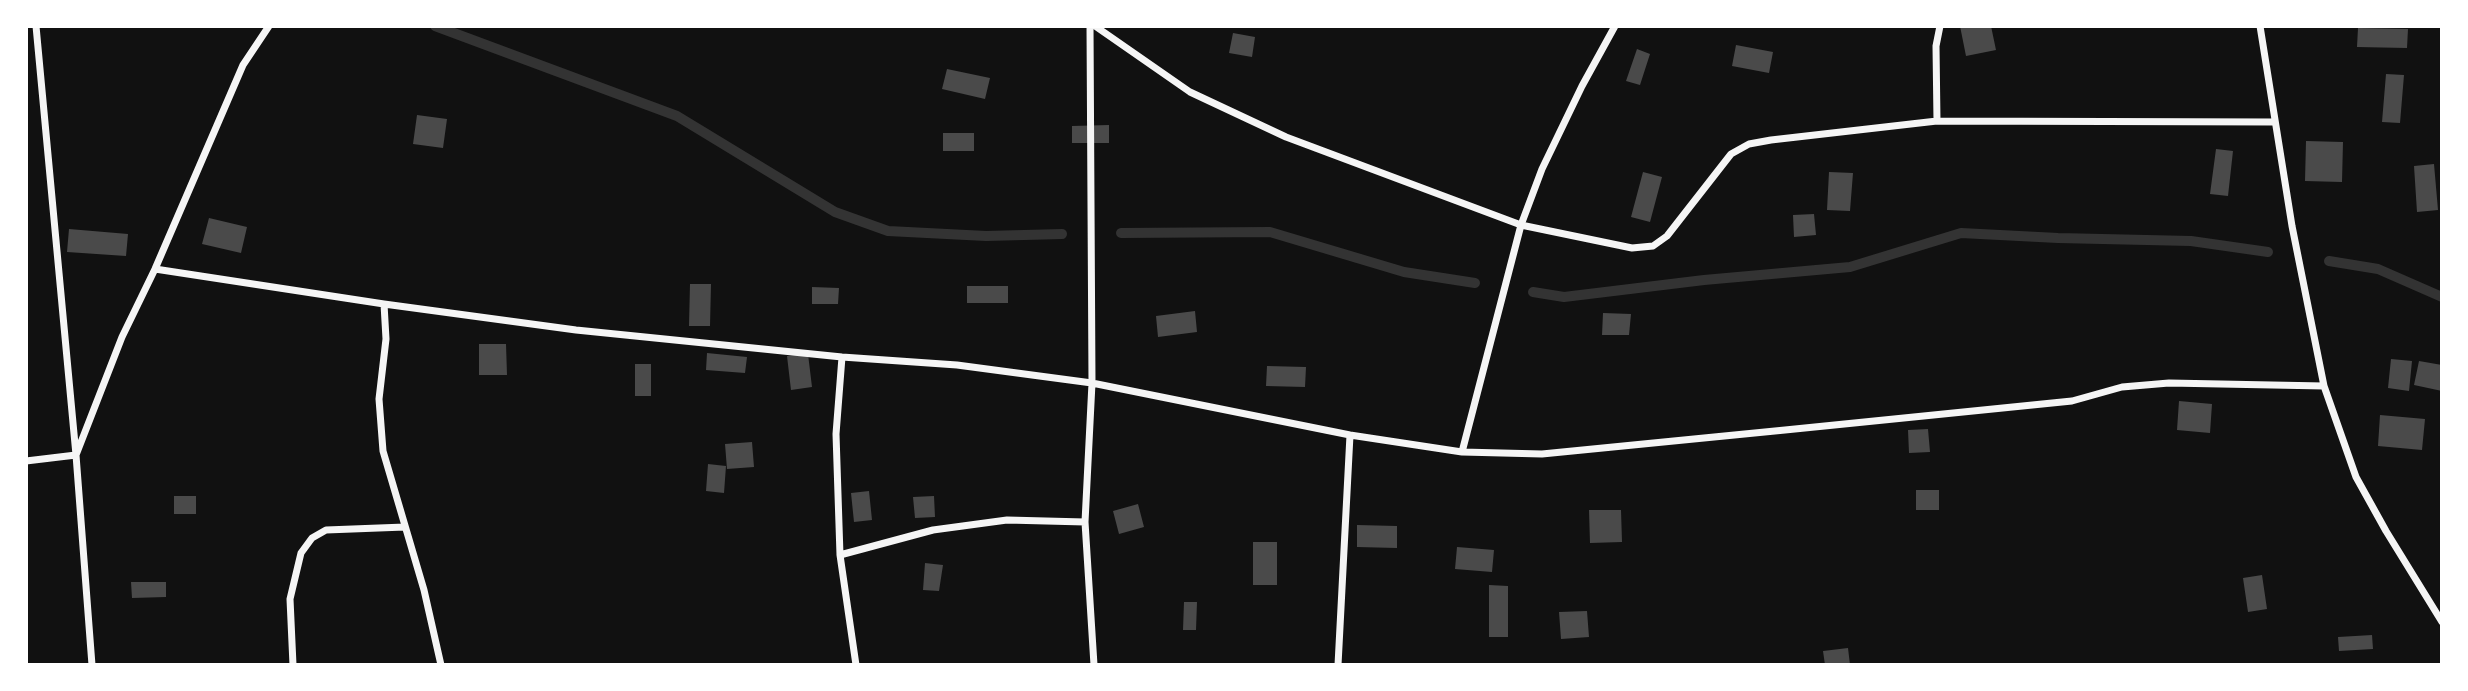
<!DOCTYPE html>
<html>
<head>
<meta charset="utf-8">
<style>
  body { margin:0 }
  #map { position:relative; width:2468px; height:691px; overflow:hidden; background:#111; font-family:Roboto,sans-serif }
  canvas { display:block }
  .frame { position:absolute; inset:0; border:28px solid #fff; pointer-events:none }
</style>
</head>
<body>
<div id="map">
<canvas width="2468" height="691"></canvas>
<div class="frame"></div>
</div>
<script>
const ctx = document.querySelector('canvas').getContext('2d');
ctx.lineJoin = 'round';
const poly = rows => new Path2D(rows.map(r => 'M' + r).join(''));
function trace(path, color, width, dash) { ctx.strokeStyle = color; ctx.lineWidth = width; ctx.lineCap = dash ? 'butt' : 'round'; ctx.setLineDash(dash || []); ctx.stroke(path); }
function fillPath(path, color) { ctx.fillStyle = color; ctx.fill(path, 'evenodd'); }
trace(poly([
  [435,26,677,116,835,212,888,231,986,236,1062,234],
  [1121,233,1270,232,1404,272,1475,283],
  [2329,261,2378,269,2442,297],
  [1533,292,1564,297,1704,280,1850,267,1961,233,2058,238,2191,241,2268,252]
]), '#333', 10);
fillPath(poly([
  [1960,26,1991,26,1996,50,1966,56],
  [2358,28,2408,29,2407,48,2357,47],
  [1233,33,1255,37,1252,57,1229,53],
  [1736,45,1773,52,1769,73,1732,66],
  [1637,49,1650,54,1640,85,1626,81],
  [947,69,990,78,985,99,942,89],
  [2386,74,2404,75,2400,123,2382,122],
  [417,115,447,119,443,148,413,144],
  [1109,125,1109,143,1072,143,1072,126],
  [943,133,974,133,974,151,943,151],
  [2306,141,2343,142,2342,182,2305,181],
  [2216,149,2233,151,2228,196,2210,194],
  [2434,164,2438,210,2417,212,2414,166],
  [1643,172,1662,177,1650,222,1631,217],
  [1829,172,1853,173,1850,211,1827,210],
  [1814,214,1816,235,1794,237,1793,215],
  [209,218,247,227,241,253,202,244],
  [69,229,128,234,126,256,67,252],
  [690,284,711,284,710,326,689,326],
  [967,286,1008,286,1008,303,967,303],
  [812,287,839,288,838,304,812,304],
  [1195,311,1197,332,1158,337,1156,316],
  [1603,313,1631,314,1629,335,1602,335],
  [479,344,506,344,507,375,479,375],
  [707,353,747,357,745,373,706,370],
  [808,354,812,387,791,390,787,356],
  [2391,359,2412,361,2409,391,2388,388],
  [2419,361,2442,365,2442,391,2414,385],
  [635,364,651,364,651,396,635,396],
  [1267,366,1306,367,1305,387,1266,386],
  [2179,401,2212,404,2210,433,2177,430],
  [2380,415,2425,419,2422,450,2378,446],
  [1928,429,1930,452,1909,453,1908,430],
  [752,442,754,467,727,469,725,444],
  [708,464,726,466,724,493,706,491],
  [1916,490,1939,490,1939,510,1916,510],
  [869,491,872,520,854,522,851,493],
  [174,496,196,496,196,514,174,514],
  [934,496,935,517,915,518,913,497],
  [1138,504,1144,527,1119,534,1113,511],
  [1589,510,1621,510,1622,542,1590,543],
  [1357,525,1397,526,1397,548,1357,547],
  [1253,542,1277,542,1277,585,1253,585],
  [1457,547,1494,550,1492,572,1455,569],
  [925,563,943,565,939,591,923,590],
  [2262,575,2267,609,2248,612,2243,578],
  [131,582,166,582,166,597,132,598],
  [1489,585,1508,586,1508,637,1489,637],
  [1184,602,1197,602,1196,630,1183,630],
  [1587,611,1589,637,1561,639,1559,612],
  [2372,635,2373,649,2339,651,2338,637],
  [1848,648,1850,665,1825,665,1823,651]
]), '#4a4a4a');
trace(poly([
  [36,26,76,455,92,665],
  [1090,26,1092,383,1085,522,1094,665],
  [1095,26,1190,92,1286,137,1521,225,1632,248,1653,246,1667,236,1731,154,1749,144,1771,140,1937,121,2274,122],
  [2260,26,2292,226,2324,386,2356,477,2386,531,2442,622],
  [1937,121,1936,46,1940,26],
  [155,269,384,304,576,330,842,357,957,365,1092,383,1350,435,1462,452,1542,454,1785,430,2072,401,2122,387,2169,383,2324,386],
  [384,304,386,339,379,399,383,451,424,590,441,665],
  [842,357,836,434,840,555,856,665],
  [1462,452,1521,225,1542,169,1582,86,1615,26],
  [26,461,76,455,122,337,155,269,243,65,269,26],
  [840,555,933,530,1007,520,1085,522],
  [293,665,290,599,301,553,312,538,326,530,405,527],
  [1338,665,1350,435]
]), '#f5f5f5', 7);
</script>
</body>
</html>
